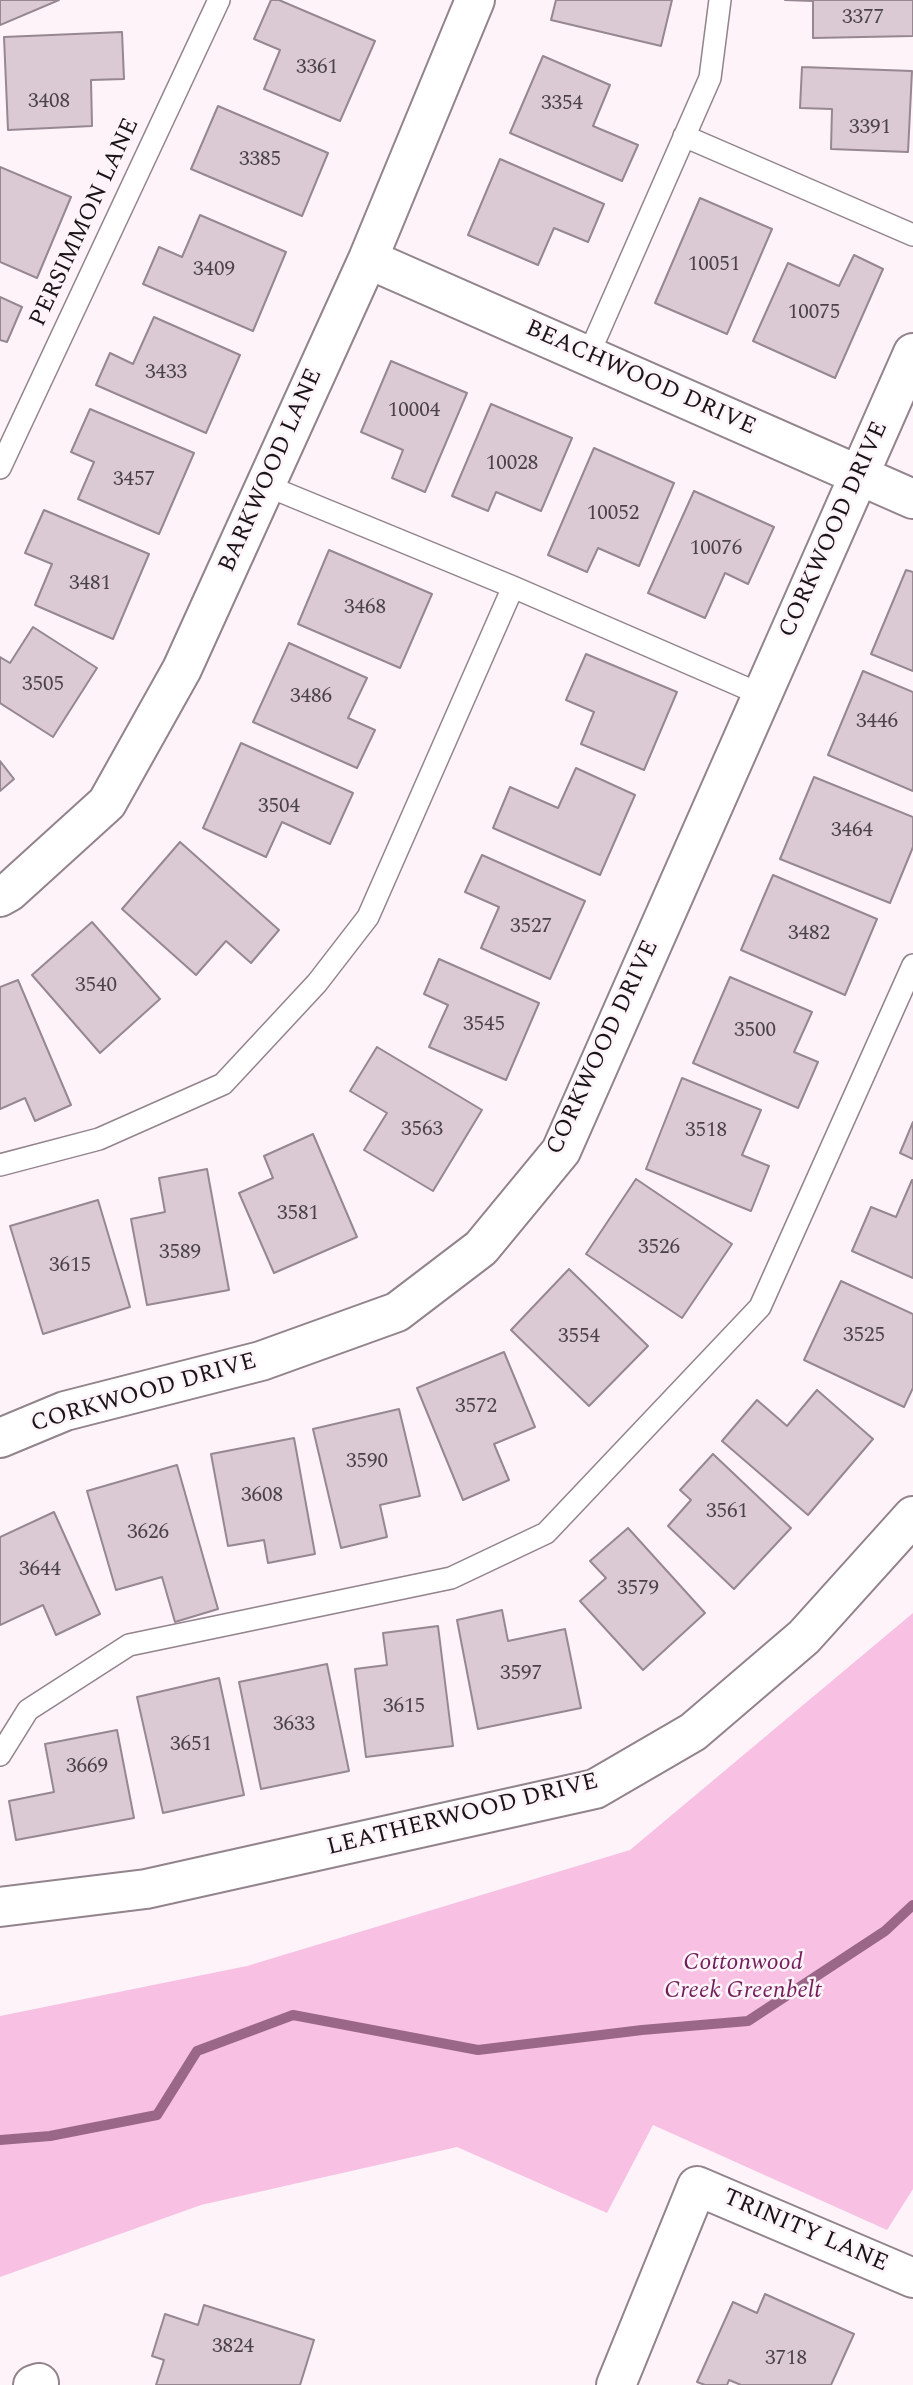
<!DOCTYPE html>
<html>
<head>
<meta charset="utf-8">
<style>
  body { margin:0 }
  canvas { display:block; background:#fdf3f9 }
</style>
</head>
<body>
<canvas width="913" height="2385"></canvas>
<script>
const ctx = document.querySelector('canvas').getContext('2d');
ctx.lineJoin = 'round';
function fillPath(path, color) { ctx.fillStyle = color; ctx.fill(path, 'evenodd'); }
const poly = rows => new Path2D(rows.map(r => 'M' + r).join(''));
function trace(path, color, width, dash) { ctx.strokeStyle = color; ctx.lineWidth = width; ctx.lineCap = dash ? 'butt' : 'round'; ctx.setLineDash(dash || []); ctx.stroke(path); }
function drawText(font, color, halo, rows, align = 'center') {
  ctx.font = font + ' Spectral,serif'; ctx.lineWidth = 5; ctx.setLineDash([]); ctx.textBaseline = 'middle'; ctx.strokeStyle = halo; ctx.fillStyle = color; for (const [text, x, y, turn = 0] of rows) {
    ctx.save(); ctx.translate(x, y); ctx.rotate((+turn || 0) * Math.PI / 180); ctx.textAlign = isNaN(turn) ? turn : align; if (halo) ctx.strokeText(text, 0, 0); ctx.fillText(text, 0, 0); ctx.restore();
  }
}
fillPath(poly([
  [913,1613,913,2189,887,2230,653,2125,607,2213,457,2147,201,2205,0,2277,0,2016,247,1966,630,1850]
]), '#f8c1e4');
trace(poly([
  [0,2140,50,2136,157,2115,197,2051,293,2015,478,2050,642,2030,748,2021,885,1931,913,1905]
]), '#9b6788', 10);
const building = poly([
  [0,0,59,0,0,25,0,0],
  [271,0,279,0,375,41,340,121,264,89,280,50,254,39,271,0],
  [556,0,672,0,661,46,551,20,556,0],
  [785,0,913,0,913,36,813,38,813,1,785,0],
  [122,32,124,79,91,80,92,126,8,130,4,37,122,32],
  [543,56,610,85,593,126,638,145,622,181,510,133,543,56],
  [802,67,912,71,908,152,831,149,832,109,800,108,802,67],
  [218,106,328,153,302,216,191,169,218,106],
  [500,159,604,204,588,242,554,228,538,265,468,235,500,159],
  [0,167,71,197,37,278,0,262,0,167],
  [700,198,772,229,727,334,655,303,700,198],
  [200,215,286,252,253,331,143,284,159,247,182,257,200,215],
  [854,255,883,269,835,378,753,341,788,263,839,286,854,255],
  [0,297,22,307,7,342,0,340,0,297],
  [154,317,240,355,206,433,96,385,110,353,133,364,154,317],
  [391,361,467,393,425,492,392,478,403,450,361,432,391,361],
  [491,404,572,438,541,511,496,492,488,511,452,496,491,404],
  [90,409,194,453,159,534,78,499,94,462,71,452,90,409],
  [594,448,674,483,639,566,598,548,587,572,548,555,594,448],
  [694,491,774,527,748,584,725,573,705,618,648,593,694,491],
  [44,510,149,554,113,639,35,605,52,564,25,553,44,510],
  [329,550,432,594,400,668,298,624,329,550],
  [906,570,913,572,913,671,871,654,906,570],
  [33,627,97,668,53,737,0,703,0,657,10,663,33,627],
  [289,643,367,678,348,718,375,730,357,768,253,722,289,643],
  [586,654,677,692,644,770,581,744,594,712,566,700,586,654],
  [863,671,913,692,913,791,828,755,863,671],
  [241,743,353,793,330,844,282,822,266,857,203,828,241,743],
  [0,761,14,779,0,791,0,761],
  [576,768,635,795,600,875,493,828,510,787,558,808,576,768],
  [814,777,913,817,913,847,890,903,780,859,814,777],
  [180,842,279,930,251,963,226,941,196,975,122,909,180,842],
  [482,855,585,901,550,979,481,948,499,907,465,892,482,855],
  [773,875,877,919,845,995,741,950,773,875],
  [92,922,160,999,100,1053,32,975,92,922],
  [439,959,539,1003,506,1080,429,1047,448,1005,424,994,439,959],
  [730,977,812,1012,794,1052,818,1062,798,1108,693,1063,730,977],
  [18,980,71,1105,35,1121,25,1098,0,1109,0,987,18,980],
  [377,1047,482,1110,433,1191,364,1150,387,1113,350,1091,377,1047],
  [682,1078,761,1110,742,1155,769,1166,751,1211,646,1169,682,1078],
  [913,1122,913,1159,900,1153,913,1122],
  [313,1134,357,1237,274,1273,239,1193,273,1178,264,1156,313,1134],
  [207,1169,229,1290,147,1305,131,1219,165,1212,159,1178,207,1169],
  [636,1179,732,1244,682,1318,586,1254,636,1179],
  [912,1180,913,1180,913,1278,852,1251,871,1207,896,1217,912,1180],
  [98,1200,130,1307,43,1334,10,1226,98,1200],
  [569,1269,648,1346,589,1406,511,1330,569,1269],
  [841,1281,913,1314,913,1388,904,1407,804,1360,841,1281],
  [504,1352,535,1427,494,1444,509,1480,463,1500,417,1388,504,1352],
  [817,1390,873,1439,808,1515,722,1441,757,1400,787,1426,817,1390],
  [399,1409,420,1496,380,1505,387,1537,341,1548,313,1429,399,1409],
  [294,1438,315,1554,268,1563,264,1540,228,1546,211,1454,294,1438],
  [713,1454,791,1528,734,1589,668,1526,691,1500,680,1490,713,1454],
  [177,1465,218,1609,175,1622,162,1577,116,1590,87,1491,177,1465],
  [54,1512,100,1614,56,1635,43,1605,0,1625,0,1537,54,1512],
  [628,1528,705,1613,643,1670,580,1601,606,1578,590,1561,628,1528],
  [502,1610,508,1641,565,1629,581,1708,478,1729,457,1620,502,1610],
  [438,1626,453,1746,366,1757,355,1669,387,1665,383,1633,438,1626],
  [327,1664,349,1771,261,1789,239,1682,327,1664],
  [219,1678,244,1795,163,1813,137,1697,219,1678],
  [117,1730,134,1818,16,1840,9,1801,54,1792,45,1744,117,1730],
  [765,2294,854,2334,831,2385,741,2385,729,2380,727,2385,705,2385,697,2382,733,2302,757,2313,765,2294],
  [204,2305,314,2340,300,2385,156,2385,164,2360,152,2356,165,2314,198,2325,204,2305]
]);
fillPath(building, '#dbcad4');
trace(building, '#968790', 2);
const service = poly([
  [684,136,913,235],
  [588,356,710,78,720,0],
  [0,468,219,0],
  [265,485,513,587,762,695],
  [0,1165,99,1139,223,1084,317,983,368,917,513,587],
  [0,1755,28,1710,129,1645,451,1578,546,1533,760,1307,913,965]
]);
const minor = poly([
  [368,259,913,499],
  [0,897,9,892,107,803,182,669,368,259,475,0],
  [0,1438,65,1411,261,1361,397,1312,481,1248,561,1151,913,353],
  [0,1907,146,1889,595,1789,693,1732,804,1637,913,1516],
  [33,2385,39,2383],
  [616,2385,697,2186,913,2278]
]);
trace(service, '#92838c', 24);
trace(minor, '#92838c', 42);
trace(service, '#fff', 21);
trace(minor, '#fff', 38);
drawText('21px', '#4a4246', null, [
  ["3377",863,19],
  ["3361",317,69],
  ["3408",49,103],
  ["3354",562,105],
  ["3391",870,129],
  ["3385",260,161],
  ["10051",714,266],
  ["3409",214,271],
  ["10075",814,314],
  ["3433",166,374],
  ["10004",414,412],
  ["10028",512,465],
  ["3457",134,481],
  ["10052",613,515],
  ["10076",716,550],
  ["3481",90,585],
  ["3468",365,609],
  ["3505",43,686],
  ["3486",311,698],
  ["3446",877,723],
  ["3504",279,808],
  ["3464",852,832],
  ["3527",531,928],
  ["3482",809,935],
  ["3540",96,987],
  ["3545",484,1026],
  ["3500",755,1032],
  ["3563",422,1131],
  ["3518",706,1132],
  ["3581",298,1215],
  ["3526",659,1249],
  ["3589",180,1254],
  ["3615",70,1267],
  ["3525",864,1337],
  ["3554",579,1338],
  ["3572",476,1408],
  ["3590",367,1463],
  ["3608",262,1497],
  ["3561",727,1513],
  ["3626",148,1534],
  ["3644",40,1571],
  ["3579",638,1590],
  ["3597",521,1675],
  ["3615",404,1708],
  ["3633",294,1726],
  ["3651",191,1746],
  ["3669",87,1768],
  ["3824",233,2348],
  ["3718",786,2360]
]);
drawText('24px', '#191417', '#fdf3f9', [
  ["PERSIMMON LANE",86,223,-65],
  ["BEACHWOOD DRIVE",640,379,24],
  ["BARKWOOD LANE",272,471,-66],
  ["CORKWOOD DRIVE",835,530,-66],
  ["CORKWOOD DRIVE",604,1048,-65],
  ["CORKWOOD DRIVE",144,1394,-16],
  ["LEATHERWOOD DRIVE",463,1816,-14],
  ["TRINITY LANE",805,2232,23]
]);
drawText('italic 24px', '#721d5b', '#fdf3f9', [
  ["Cottonwood",743,1964],
  ["Creek Greenbelt",743,1992]
]);
</script>
</body>
</html>
